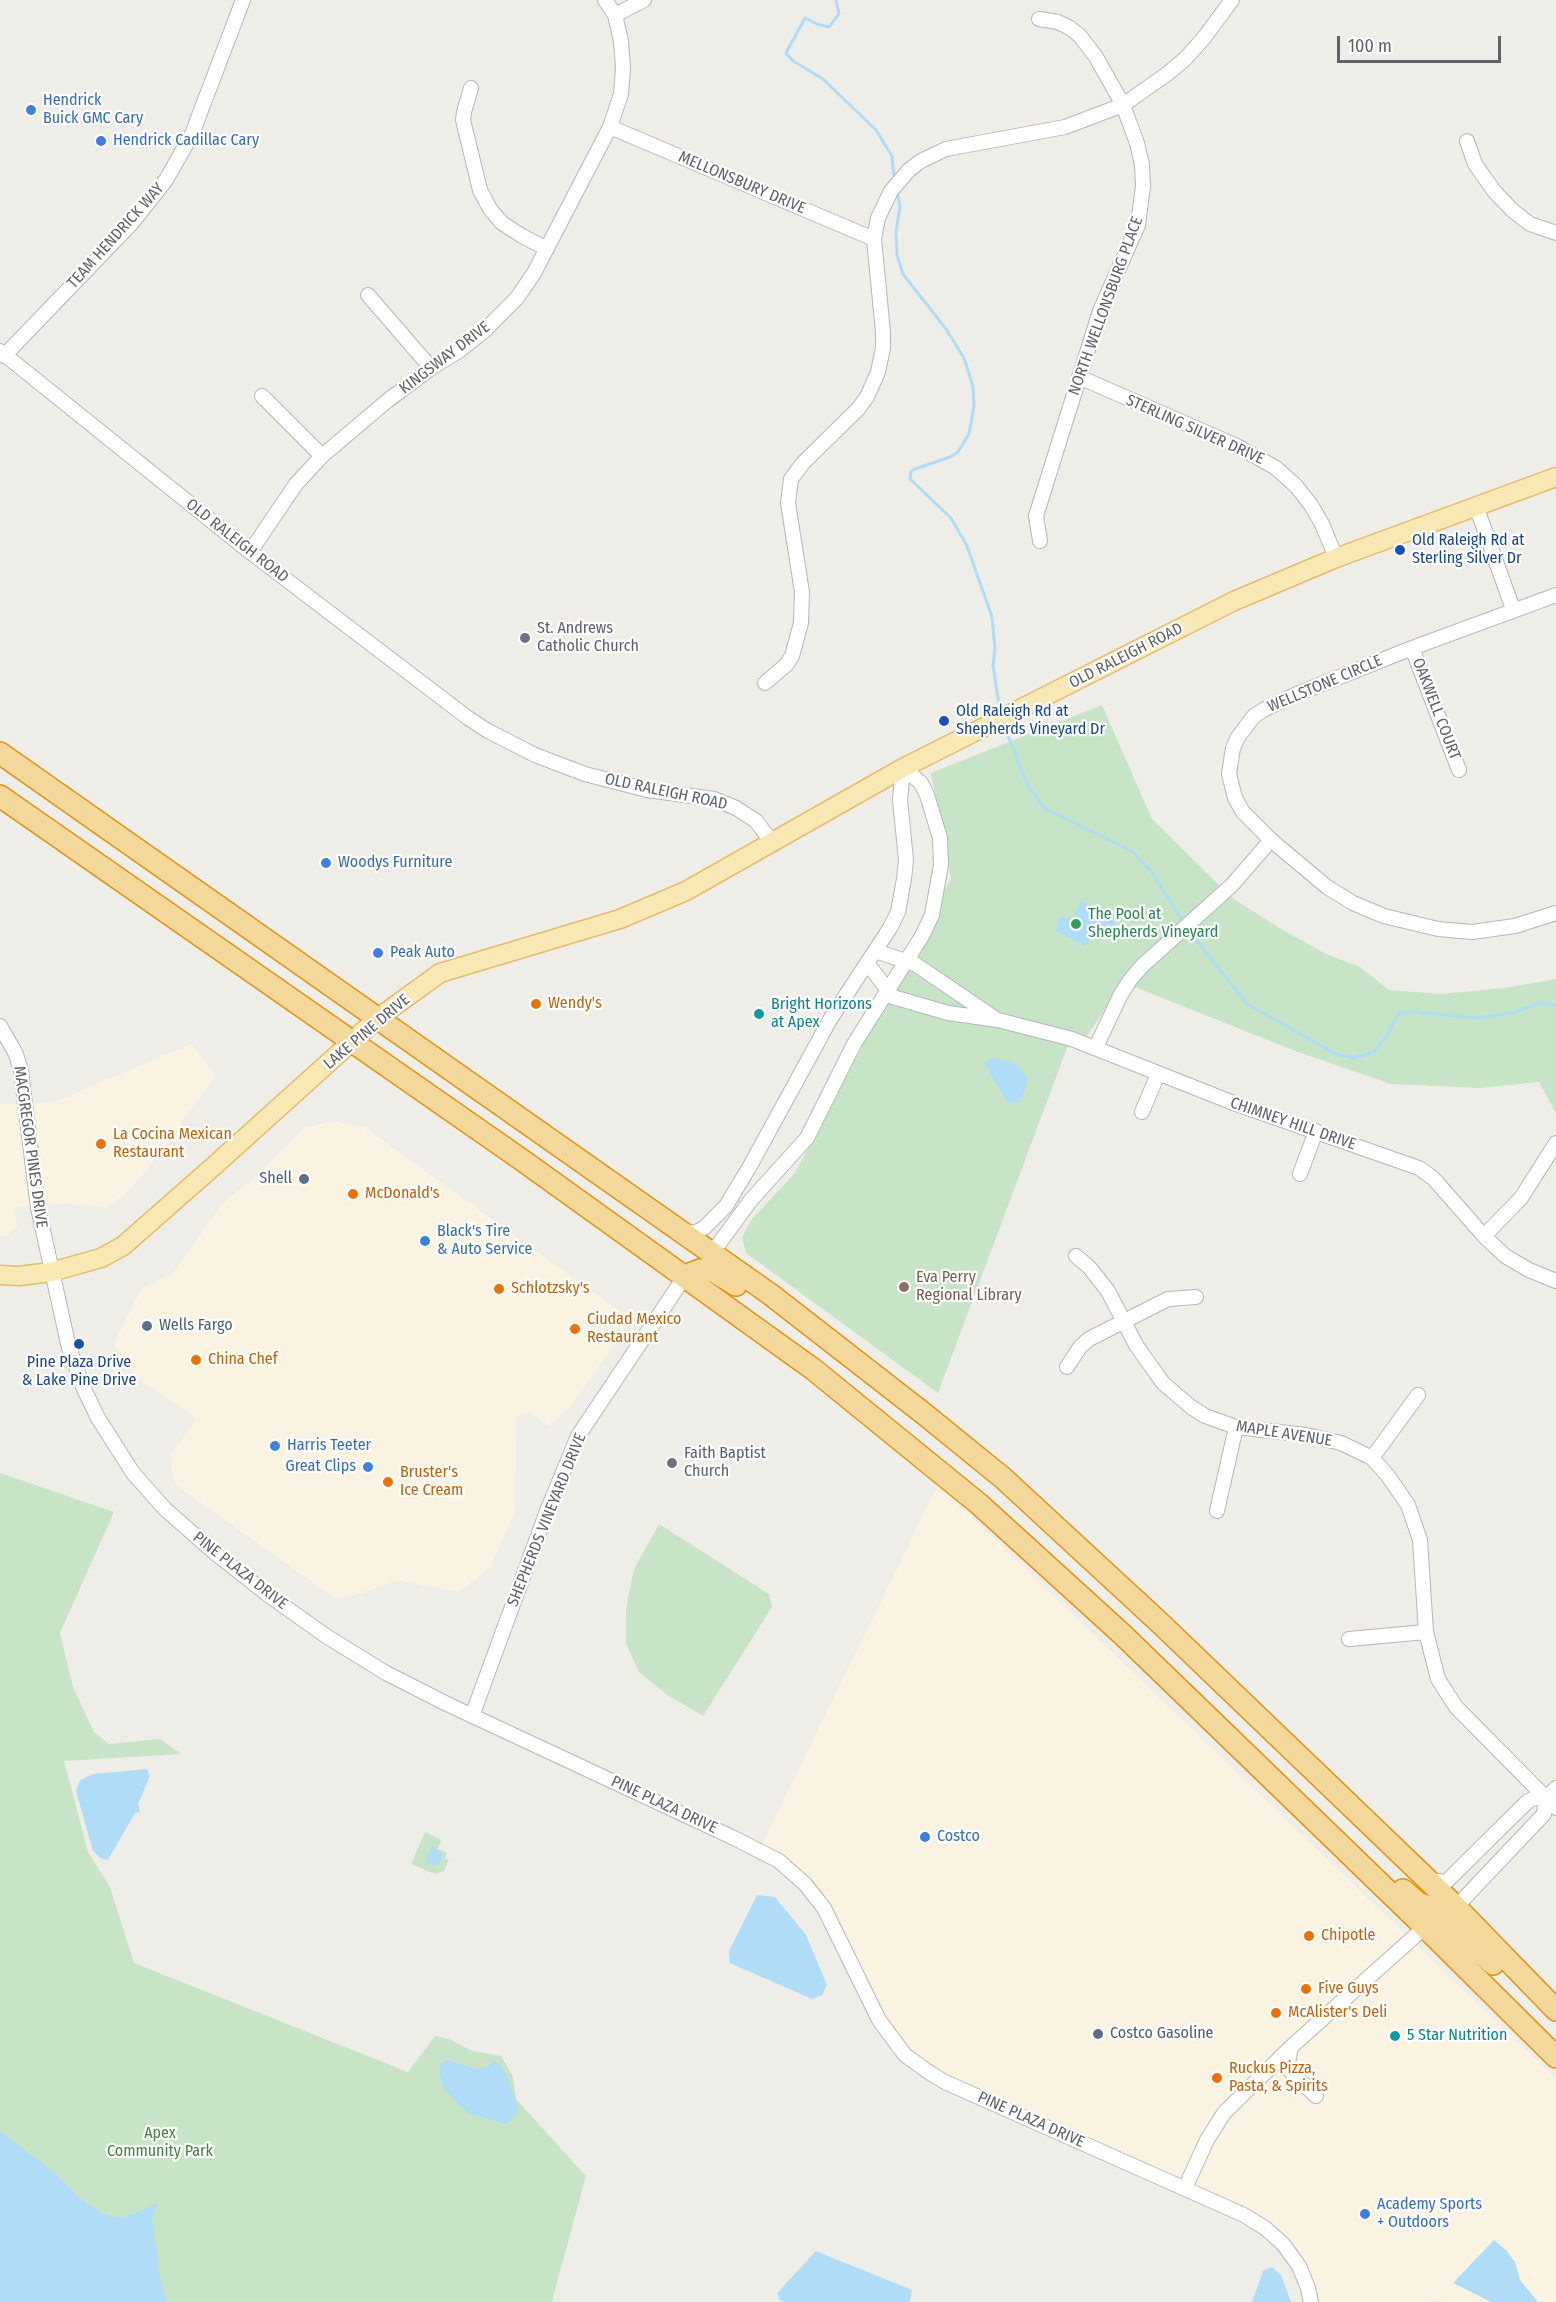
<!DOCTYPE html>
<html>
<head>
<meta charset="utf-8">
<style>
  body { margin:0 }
  #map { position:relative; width:1556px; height:2302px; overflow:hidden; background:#efede7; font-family:"Fira Sans Condensed",sans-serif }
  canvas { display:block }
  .scale { position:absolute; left:1337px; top:36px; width:164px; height:27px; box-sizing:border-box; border:3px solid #5f6266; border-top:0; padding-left:8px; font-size:18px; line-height:21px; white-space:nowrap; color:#5f6266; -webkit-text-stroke:4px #fff; paint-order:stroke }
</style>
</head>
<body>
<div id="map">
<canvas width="1556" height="2302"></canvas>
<div class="scale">100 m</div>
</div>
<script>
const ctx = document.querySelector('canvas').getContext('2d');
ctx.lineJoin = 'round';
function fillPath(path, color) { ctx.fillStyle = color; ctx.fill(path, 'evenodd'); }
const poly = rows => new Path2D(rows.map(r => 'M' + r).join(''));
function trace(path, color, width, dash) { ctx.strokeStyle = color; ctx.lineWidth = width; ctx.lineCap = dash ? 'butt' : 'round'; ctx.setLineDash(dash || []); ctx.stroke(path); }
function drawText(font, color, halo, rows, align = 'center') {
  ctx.font = font + ' "Fira Sans Condensed",sans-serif'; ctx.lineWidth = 4.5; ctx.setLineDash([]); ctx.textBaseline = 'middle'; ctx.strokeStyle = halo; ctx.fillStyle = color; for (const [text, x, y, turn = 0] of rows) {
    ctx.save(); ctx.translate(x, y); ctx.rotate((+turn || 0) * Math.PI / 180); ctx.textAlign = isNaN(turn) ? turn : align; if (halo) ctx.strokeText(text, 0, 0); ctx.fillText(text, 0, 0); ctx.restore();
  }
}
fillPath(poly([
  [191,1044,216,1075,145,1173,122,1197,107,1208,63,1203,15,1208,17,1226,5,1237,0,1236,0,1104,52,1103],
  [333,1121,364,1127,631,1319,573,1404,550,1426,530,1413,516,1417,515,1511,490,1568,459,1592,397,1580,362,1593,336,1599,176,1485,171,1471,172,1453,197,1418,137,1378,114,1343,141,1289,173,1273,222,1204,257,1175,305,1128],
  [938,1485,1556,2079,1556,2302,1444,2302,1435,2298,1430,2302,1315,2302,1309,2273,1296,2249,1266,2221,1237,2204,996,2099,930,2066,905,2043,884,2016,834,1912,820,1894,786,1860,762,1844]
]), '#fbf3e1');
fillPath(poly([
  [1102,705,1152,819,1231,897,1276,926,1326,954,1360,967,1389,990,1441,994,1503,988,1556,979,1556,1113,1539,1082,1480,1088,1391,1084,1298,1052,1122,982,1088,1035,1067,1048,938,1393,746,1253,742,1237,752,1219,795,1173,951,878,931,773],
  [0,1473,114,1512,60,1633,73,1687,94,1732,109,1744,160,1739,181,1754,64,1761,88,1852,110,1887,134,1963,408,2072,435,2036,449,2039,472,2051,501,2056,513,2077,516,2099,586,2176,552,2301,554,2302,0,2302],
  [659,1524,769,1594,772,1607,703,1716,666,1694,639,1672,626,1644,626,1609,634,1569],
  [425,1832,441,1840,438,1849,447,1853,445,1858,449,1860,444,1871,435,1874,411,1864]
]), '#c8e4c6');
fillPath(poly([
  [1081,901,1115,919,1113,935,1094,932,1086,946,1056,931,1059,917,1073,918],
  [990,1059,1000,1059,1018,1065,1027,1077,1026,1088,1019,1103,1007,1102,984,1063],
  [147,1769,150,1776,138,1804,140,1812,135,1813,108,1860,100,1858,93,1851,76,1791,80,1780,93,1774],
  [432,1846,437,1848,436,1850,442,1853,441,1855,443,1857,440,1863,433,1865,425,1862],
  [757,1895,775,1897,806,1935,827,1985,822,1995,812,1999,730,1963,729,1951],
  [447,2060,477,2069,487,2067,494,2061,500,2064,509,2080,519,2112,506,2124,470,2114,456,2102,444,2088,439,2071,440,2065],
  [0,2131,56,2174,81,2199,105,2215,124,2218,158,2203,152,2218,160,2276,167,2302,0,2302],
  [1494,2240,1506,2250,1515,2262,1520,2280,1538,2302,1491,2302,1453,2283],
  [816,2251,912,2290,910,2302,785,2302,780,2300,777,2293],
  [1272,2267,1281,2275,1291,2302,1252,2302,1263,2271]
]), '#afddf8');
trace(poly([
  [836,0,839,14,829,27,817,24,805,18,786,53,793,61,823,79,876,130,892,156,894,179],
  [897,191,900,207,896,231,897,255,903,274,946,329,964,358,973,387,974,407,969,434,958,452,950,457,915,469,911,471,910,479,951,518,967,546,992,617,995,649,993,666,1000,711],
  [1003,723,1027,784,1044,808,1132,851,1151,871,1184,923],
  [1189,931,1247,1004,1336,1054,1354,1058,1374,1052,1388,1034,1399,1013,1416,1012,1476,1018,1514,1013,1538,1003,1556,1005]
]), '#afddf8', 3);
const minor = poly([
  [615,15,644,0],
  [1039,19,1058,22,1070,28,1080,36,1096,57,1123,105,1137,143,1142,165,1143,186,1138,225,1100,311,1036,516,1040,541],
  [471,88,464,112,463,120,480,190,490,209,502,223,522,236,547,249],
  [610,127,874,239],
  [1467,141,1475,164,1494,191,1512,210,1530,224,1556,233],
  [368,295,431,368],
  [0,351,250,552,468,718,488,731,535,755,585,774,647,790,714,799,736,808,756,821,771,841],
  [4,356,132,223,166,180,192,134,243,0],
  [1079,377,1237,446,1276,468,1296,486,1311,505,1322,524,1336,558],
  [262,396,322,456],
  [1476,506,1513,609],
  [250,552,296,484,322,456,387,401,431,368,459,351,484,331,517,298,534,273,610,127,621,94,623,67,621,41,615,15,605,0],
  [1556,595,1412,648,1297,694,1265,709,1254,716,1238,737,1233,748,1229,774,1235,798,1243,812,1271,840,1327,887,1353,903,1384,916,1438,929,1472,932,1515,926,1556,913],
  [1412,648,1459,770],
  [765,683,786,665,792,656,801,623,802,592,788,503,791,479,803,463,858,409,867,397,878,372,883,348,883,332,874,239,878,218,891,191,909,170,921,161,946,149,1065,127,1123,105,1167,74,1185,59,1203,39,1232,0],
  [875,951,915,964,993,1017],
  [867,963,893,997,948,1013,998,1020,1072,1039,1236,1104,1419,1168,1433,1178,1484,1236,1505,1256,1529,1270,1556,1281],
  [0,1026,16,1054,21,1071,38,1208,69,1348,84,1389,98,1418,133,1473,165,1509,215,1553,267,1594,326,1636,386,1673,447,1704,734,1838,779,1861,805,1884,824,1908,879,2020,905,2055,930,2073,945,2082,1244,2215,1265,2228,1283,2244,1299,2266,1308,2288,1311,2302],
  [1096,1047,1120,996,1130,980,1142,966,1232,885,1271,840],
  [1142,1112,1158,1074],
  [1300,1174,1316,1131],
  [682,1230,694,1233,704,1228,726,1206,750,1166,831,1018,890,928,898,912,904,879,906,860,900,800,903,768],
  [1484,1236,1521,1198,1556,1143],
  [712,1253,751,1200,807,1138,854,1044,922,936,932,915,941,865,940,838,927,795,921,783,903,768],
  [1076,1256,1089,1267,1108,1291,1136,1345,1153,1369,1163,1383,1191,1407,1205,1416,1236,1427,1306,1435,1341,1443,1372,1458,1388,1476,1408,1505,1420,1540,1426,1632,1438,1679,1456,1707,1556,1808],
  [1067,1367,1080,1347,1089,1339,1168,1299,1196,1297],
  [1372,1458,1418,1395],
  [1217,1511,1236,1427],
  [1349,1639,1426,1632],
  [472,1716,547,1511,578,1436,685,1276],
  [1429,1880,1446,1882,1528,1801,1535,1798,1546,1799],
  [1456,1907,1544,1814,1546,1799,1556,1788],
  [1291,2047,1288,2063,1291,2072,1316,2096],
  [1185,2188,1207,2140,1224,2113,1291,2047,1425,1927]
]);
const major = poly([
  [0,1275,19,1276,51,1272,101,1258,123,1246,215,1165,378,1018,440,973,620,919,686,891,903,768,1234,601,1336,558,1556,477]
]);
const highway = poly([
  [0,753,770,1294,923,1413,1003,1478,1160,1623,1456,1907,1556,2010],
  [0,796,522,1160,813,1369,979,1504,1123,1635,1425,1927,1556,2057],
  [685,1276,700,1270,713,1271,736,1285],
  [1403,1890,1418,1903,1431,1908,1456,1907],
  [1425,1927,1441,1922,1449,1925,1493,1964]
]);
trace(minor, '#b4b7ba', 16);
trace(major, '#e6bb6a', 21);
trace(highway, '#e29414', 24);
trace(minor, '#fff', 14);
trace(major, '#f8e9b4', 18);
trace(highway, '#f4d79a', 21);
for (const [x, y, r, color] of [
  [31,110,6,"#3f7fe0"],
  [101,141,6,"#3f7fe0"],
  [1400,550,6,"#1a4fb4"],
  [525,638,6,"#6b7280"],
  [944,721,6,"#1a4fb4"],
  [326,863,6,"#3f7fe0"],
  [1076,924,6,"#2e9e5b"],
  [378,953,6,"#3f7fe0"],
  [536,1004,6,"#e8710a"],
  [759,1014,6,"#0f9aa8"],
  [101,1144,6,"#e8710a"],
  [304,1179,6,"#5c6f8a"],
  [353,1194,6,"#e8710a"],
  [425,1241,6,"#3f7fe0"],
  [904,1287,6,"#8d6e63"],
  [499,1289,6,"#e8710a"],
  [147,1326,6,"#5c6f8a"],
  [575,1329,6,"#e8710a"],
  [79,1344,6,"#1a4fb4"],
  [196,1360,6,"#e8710a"],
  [275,1446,6,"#3f7fe0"],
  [672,1463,6,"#6b7280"],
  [368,1467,6,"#3f7fe0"],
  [388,1482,6,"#e8710a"],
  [925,1837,6,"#3f7fe0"],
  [1309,1936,6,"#e8710a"],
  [1306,1989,6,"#e8710a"],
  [1276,2013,6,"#e8710a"],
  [1098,2034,6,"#5c6f8a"],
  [1395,2036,6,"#0f9aa8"],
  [1217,2078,6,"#e8710a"],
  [1365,2214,6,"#3f7fe0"]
]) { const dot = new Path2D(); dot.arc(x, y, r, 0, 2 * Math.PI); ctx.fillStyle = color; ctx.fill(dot); trace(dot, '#fff', 2); }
drawText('16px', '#366cbe', '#fff', [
  ["Hendrick",43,101],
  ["Buick GMC Cary",43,119],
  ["Hendrick Cadillac Cary",113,141],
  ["Woodys Furniture",338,863],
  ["Peak Auto",390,953],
  ["Black's Tire",437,1232],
  ["& Auto Service",437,1250],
  ["Harris Teeter",287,1446],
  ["Great Clips",356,1467,"right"],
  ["Costco",937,1837],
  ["Academy Sports",1377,2205],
  ["+ Outdoors",1377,2223]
], 'left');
drawText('16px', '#5f6266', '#fff', [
  ["MELLONSBURY DRIVE",742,183,23],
  ["TEAM HENDRICK WAY",116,236,-48],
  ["NORTH WELLONSBURG PLACE",1106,306,-70],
  ["KINGSWAY DRIVE",445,358,-37],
  ["STERLING SILVER DRIVE",1195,430,24],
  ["OLD RALEIGH ROAD",237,541,38],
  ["OLD RALEIGH ROAD",1126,656,-27],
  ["WELLSTONE CIRCLE",1325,684,-23],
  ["OAKWELL COURT",1436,709,69],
  ["OLD RALEIGH ROAD",666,792,12],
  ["LAKE PINE DRIVE",367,1032,-40],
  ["CHIMNEY HILL DRIVE",1293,1124,19],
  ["MACGREGOR PINES DRIVE",30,1147,82],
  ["MAPLE AVENUE",1284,1434,9],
  ["SHEPHERDS VINEYARD DRIVE",547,1520,-68],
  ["PINE PLAZA DRIVE",240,1571,38],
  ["PINE PLAZA DRIVE",664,1805,25],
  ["PINE PLAZA DRIVE",1031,2120,24]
]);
drawText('16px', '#164399', '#fff', [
  ["Old Raleigh Rd at",1412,541],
  ["Sterling Silver Dr",1412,559],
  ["Old Raleigh Rd at",956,712],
  ["Shepherds Vineyard Dr",956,730],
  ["Pine Plaza Drive",79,1363,"center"],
  ["& Lake Pine Drive",79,1381,"center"]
], 'left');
drawText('16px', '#5b616d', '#fff', [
  ["St. Andrews",537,629],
  ["Catholic Church",537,647],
  ["Faith Baptist",684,1454],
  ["Church",684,1472]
], 'left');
drawText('16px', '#27864d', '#fff', [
  ["The Pool at",1088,915],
  ["Shepherds Vineyard",1088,933]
], 'left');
drawText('16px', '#c56008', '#fff', [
  ["Wendy's",548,1004],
  ["La Cocina Mexican",113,1135],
  ["Restaurant",113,1153],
  ["McDonald's",365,1194],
  ["Schlotzsky's",511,1289],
  ["Ciudad Mexico",587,1320],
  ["Restaurant",587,1338],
  ["China Chef",208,1360],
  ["Bruster's",400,1473],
  ["Ice Cream",400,1491],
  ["Chipotle",1321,1936],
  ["Five Guys",1318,1989],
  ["McAlister's Deli",1288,2013],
  ["Ruckus Pizza,",1229,2069],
  ["Pasta, & Spirits",1229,2087]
], 'left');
drawText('16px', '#0d838f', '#fff', [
  ["Bright Horizons",771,1005],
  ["at Apex",771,1023],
  ["5 Star Nutrition",1407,2036]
], 'left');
drawText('16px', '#4e5e75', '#fff', [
  ["Shell",292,1179,"right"],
  ["Wells Fargo",159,1326],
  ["Costco Gasoline",1110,2034]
], 'left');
drawText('16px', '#785e54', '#fff', [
  ["Eva Perry",916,1278],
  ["Regional Library",916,1296]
], 'left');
drawText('16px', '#40853e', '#fff', [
  ["Apex",160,2134],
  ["Community Park",160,2152]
]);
</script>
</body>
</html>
